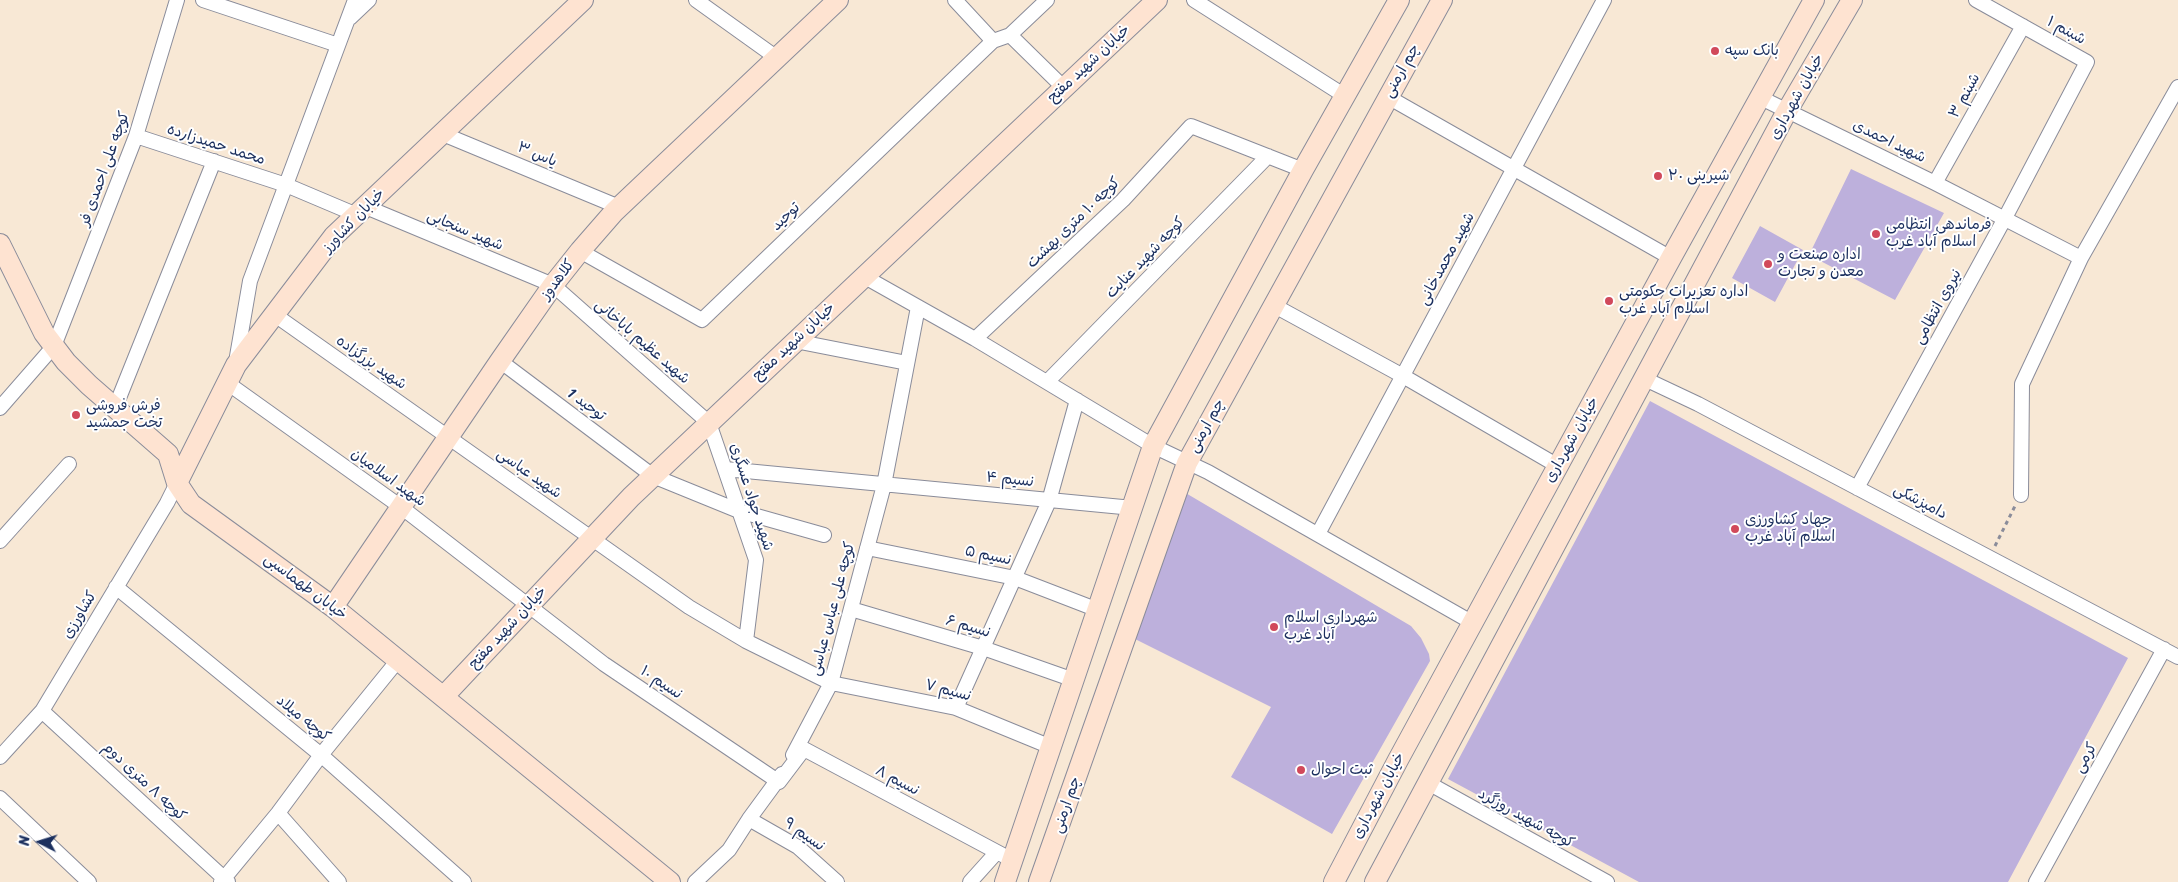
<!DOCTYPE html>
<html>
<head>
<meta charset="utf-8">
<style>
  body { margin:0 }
  #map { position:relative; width:2178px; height:882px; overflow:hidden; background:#f8e8d5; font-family:Sriracha,sans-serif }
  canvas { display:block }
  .north { position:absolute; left:15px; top:817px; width:50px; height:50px; -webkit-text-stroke:4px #fff; paint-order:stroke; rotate:275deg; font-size:14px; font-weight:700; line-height:20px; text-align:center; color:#1b2f5e }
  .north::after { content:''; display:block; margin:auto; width:18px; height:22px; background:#1b2f5e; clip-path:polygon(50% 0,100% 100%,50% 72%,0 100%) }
</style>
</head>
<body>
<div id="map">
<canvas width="2178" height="882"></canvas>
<div class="north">N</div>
</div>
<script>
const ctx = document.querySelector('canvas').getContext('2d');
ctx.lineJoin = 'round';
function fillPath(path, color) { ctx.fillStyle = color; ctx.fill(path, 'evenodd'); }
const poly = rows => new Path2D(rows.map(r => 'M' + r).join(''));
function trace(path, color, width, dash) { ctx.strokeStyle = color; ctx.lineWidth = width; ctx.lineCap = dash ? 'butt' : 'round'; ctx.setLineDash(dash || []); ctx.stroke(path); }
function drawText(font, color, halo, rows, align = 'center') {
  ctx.font = font + ' Sriracha,"Playpen Sans Arabic",sans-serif'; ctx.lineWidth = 4; ctx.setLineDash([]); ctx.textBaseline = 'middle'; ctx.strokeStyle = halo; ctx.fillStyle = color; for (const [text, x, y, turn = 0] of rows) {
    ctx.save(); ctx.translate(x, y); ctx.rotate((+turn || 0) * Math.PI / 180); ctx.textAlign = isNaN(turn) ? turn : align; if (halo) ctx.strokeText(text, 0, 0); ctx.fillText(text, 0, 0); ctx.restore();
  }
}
fillPath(poly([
  [1851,169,1944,213,1895,300,1809,255],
  [1760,226,1803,250,1775,302,1732,278],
  [1650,401,2128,658,2008,882,1639,882,1448,779],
  [1184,492,1411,626,1421,638,1429,654,1430,661,1332,834,1231,777,1271,707,1131,637]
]), '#bdb0dc');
const street = poly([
  [203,0,338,45],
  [696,0,777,58],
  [955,0,993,41,1010,35,1063,87],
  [1194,0,1345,96],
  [350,18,369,0],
  [1010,35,1047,0],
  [1388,97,1671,258],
  [1759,97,1935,183,2081,258],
  [443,134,619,207],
  [136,136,286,185,357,215],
  [1935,183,2023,26],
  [366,207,553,285,709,423,756,560,746,641],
  [580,251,702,320,993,41],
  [865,277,975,339,1153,446,1208,472,1473,623],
  [1273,305,1403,376,1558,466],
  [275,315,689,607,746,641,831,683,956,708,1051,747],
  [975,339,1123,200,1191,126,1303,170],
  [795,341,907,363],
  [500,361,653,476,739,511,824,535],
  [236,362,250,281,355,0],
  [1645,379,1698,404,2178,657],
  [226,382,401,507,604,664,779,782,804,749,1012,860],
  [1047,382,1268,156],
  [0,408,54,346,136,136,177,0],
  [115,408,214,161],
  [725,469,1133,508],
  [1857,488,2005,218,2087,62,1976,0],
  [2021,495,2022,384,2081,258,2178,87],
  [1318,534,1604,0],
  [0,541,69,464],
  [867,548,1015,578,1098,610],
  [116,587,321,755,464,882],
  [851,609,983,648,1074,680],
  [956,708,1049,501,1077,400],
  [42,711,228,882],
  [793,755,831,683,884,485,918,307],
  [0,757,42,711,167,503,177,483],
  [1430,784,1607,882],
  [0,798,89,882],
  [278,813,339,882],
  [749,819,798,847,837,882],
  [221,882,278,813,321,755,399,659],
  [695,882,729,850,749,819,782,774],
  [970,882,997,852],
  [2036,882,2164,649]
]);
const secondary = poly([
  [0,244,44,333,66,362,89,385,168,454,177,483,191,504,333,607,670,882],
  [177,483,236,365,334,236,583,0],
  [333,607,500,361,553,285,580,251,614,212,838,0],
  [444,696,631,497,1157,0],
  [1005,882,1153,446,1303,170,1399,0],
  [1039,882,1187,463,1442,0],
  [1334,882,1398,760,1671,258,1814,0],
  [1375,882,1787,111,1852,0]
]);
trace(street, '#8a8c9a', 16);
trace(secondary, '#8a8c9a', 22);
trace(poly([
  [1995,546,2015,506]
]), '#8a8c9a', 3, [4, 4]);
trace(street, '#fff', 14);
trace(secondary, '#fee3d1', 20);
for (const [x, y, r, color] of [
  [1715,51,5,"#d1495b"],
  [1658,176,5,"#d1495b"],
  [1876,234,5,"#d1495b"],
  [1768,264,5,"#d1495b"],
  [1609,301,5,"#d1495b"],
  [76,415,5,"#d1495b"],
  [1735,529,5,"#d1495b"],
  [1274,627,5,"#d1495b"],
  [1301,770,5,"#d1495b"]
]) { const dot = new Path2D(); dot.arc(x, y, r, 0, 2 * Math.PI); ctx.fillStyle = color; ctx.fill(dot); trace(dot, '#fff', 2); }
drawText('15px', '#1b2f5e', '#fff', [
  ["شبنم ۱",2066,31,29],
  ["خیابان شهید مفتح",1089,64,-43],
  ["چم ارمنی",1402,71,-61],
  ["شبنم ۳",1965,96,-61],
  ["خیابان شهرداری",1797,97,-61],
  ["شهید احمدی",1889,142,26],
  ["محمد حمیدزارده",216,145,18],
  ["یاس ۳",537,155,23],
  ["کوچه علی احمدی فر",105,169,-70],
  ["توحید",786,217,-44],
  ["خیابان کشاورز",354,221,-46],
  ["کوچه ۱۰ متری بهشت",1074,223,-44],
  ["شهید سنجابی",465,231,23],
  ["کوچه شهید عنایت",1146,258,-46],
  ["شهید محمدخانی",1447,259,-62],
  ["کلاهدوز",558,280,-53],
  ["نیروی انتظامی",1938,307,-61],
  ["شهید عظیم باباخانی",642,342,41],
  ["خیابان شهید مفتح",794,342,-43],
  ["شهید بزرگزاده",371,363,35],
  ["توحید 1",586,405,37],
  ["چم ارمنی",1207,426,-61],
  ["خیابان شهرداری",1572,440,-61],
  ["شهید عباسی",529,474,35],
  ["شهید اسلامیان",388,478,36],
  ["نسیم ۴",1010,480,6],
  ["شهید جواد عسگری",751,497,72],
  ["دامپزشکی",1920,502,28],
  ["نسیم ۵",988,556,12],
  ["خیابان طهماسبی",305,587,37],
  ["کوچه علی عباس عباسی",833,609,-75],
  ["کشاورزی",80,615,-59],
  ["نسیم ۶",968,627,17],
  ["خیابان شهید مفتح",508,628,-47],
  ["نسیم ۱۰",661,683,34],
  ["نسیم ۷",948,691,15],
  ["کوچه میلاد",303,719,39],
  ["کرمی",2086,758,-61],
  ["نسیم ۸",897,781,28],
  ["کوچه ۸ متری دوم",144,782,43],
  ["خیابان شهرداری",1379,796,-62],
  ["چم ارمنی",1067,805,-71],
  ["کوچه شهید روزگرد",1526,819,29],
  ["نسیم ۹",804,835,35]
]);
drawText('15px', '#1b2f5e', '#fff', [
  ["بانک سپه",1725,51],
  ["شیرینی ۲۰",1668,176],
  ["فرماندهی انتظامی",1886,225],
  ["اسلام آباد غرب",1886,242],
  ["اداره صنعت و",1778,255],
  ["معدن و تجارت",1778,272],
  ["اداره تعزیرات حکومتی",1619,292],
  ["اسلام آباد غرب",1619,309],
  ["فرش فروشی",86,406],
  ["تخت جمشید",86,423],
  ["جهاد کشاورزی",1745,520],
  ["اسلام آباد غرب",1745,537],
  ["شهرداری اسلام",1284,618],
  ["آباد غرب",1284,635],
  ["ثبت احوال",1311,770]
], 'left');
</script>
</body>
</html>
